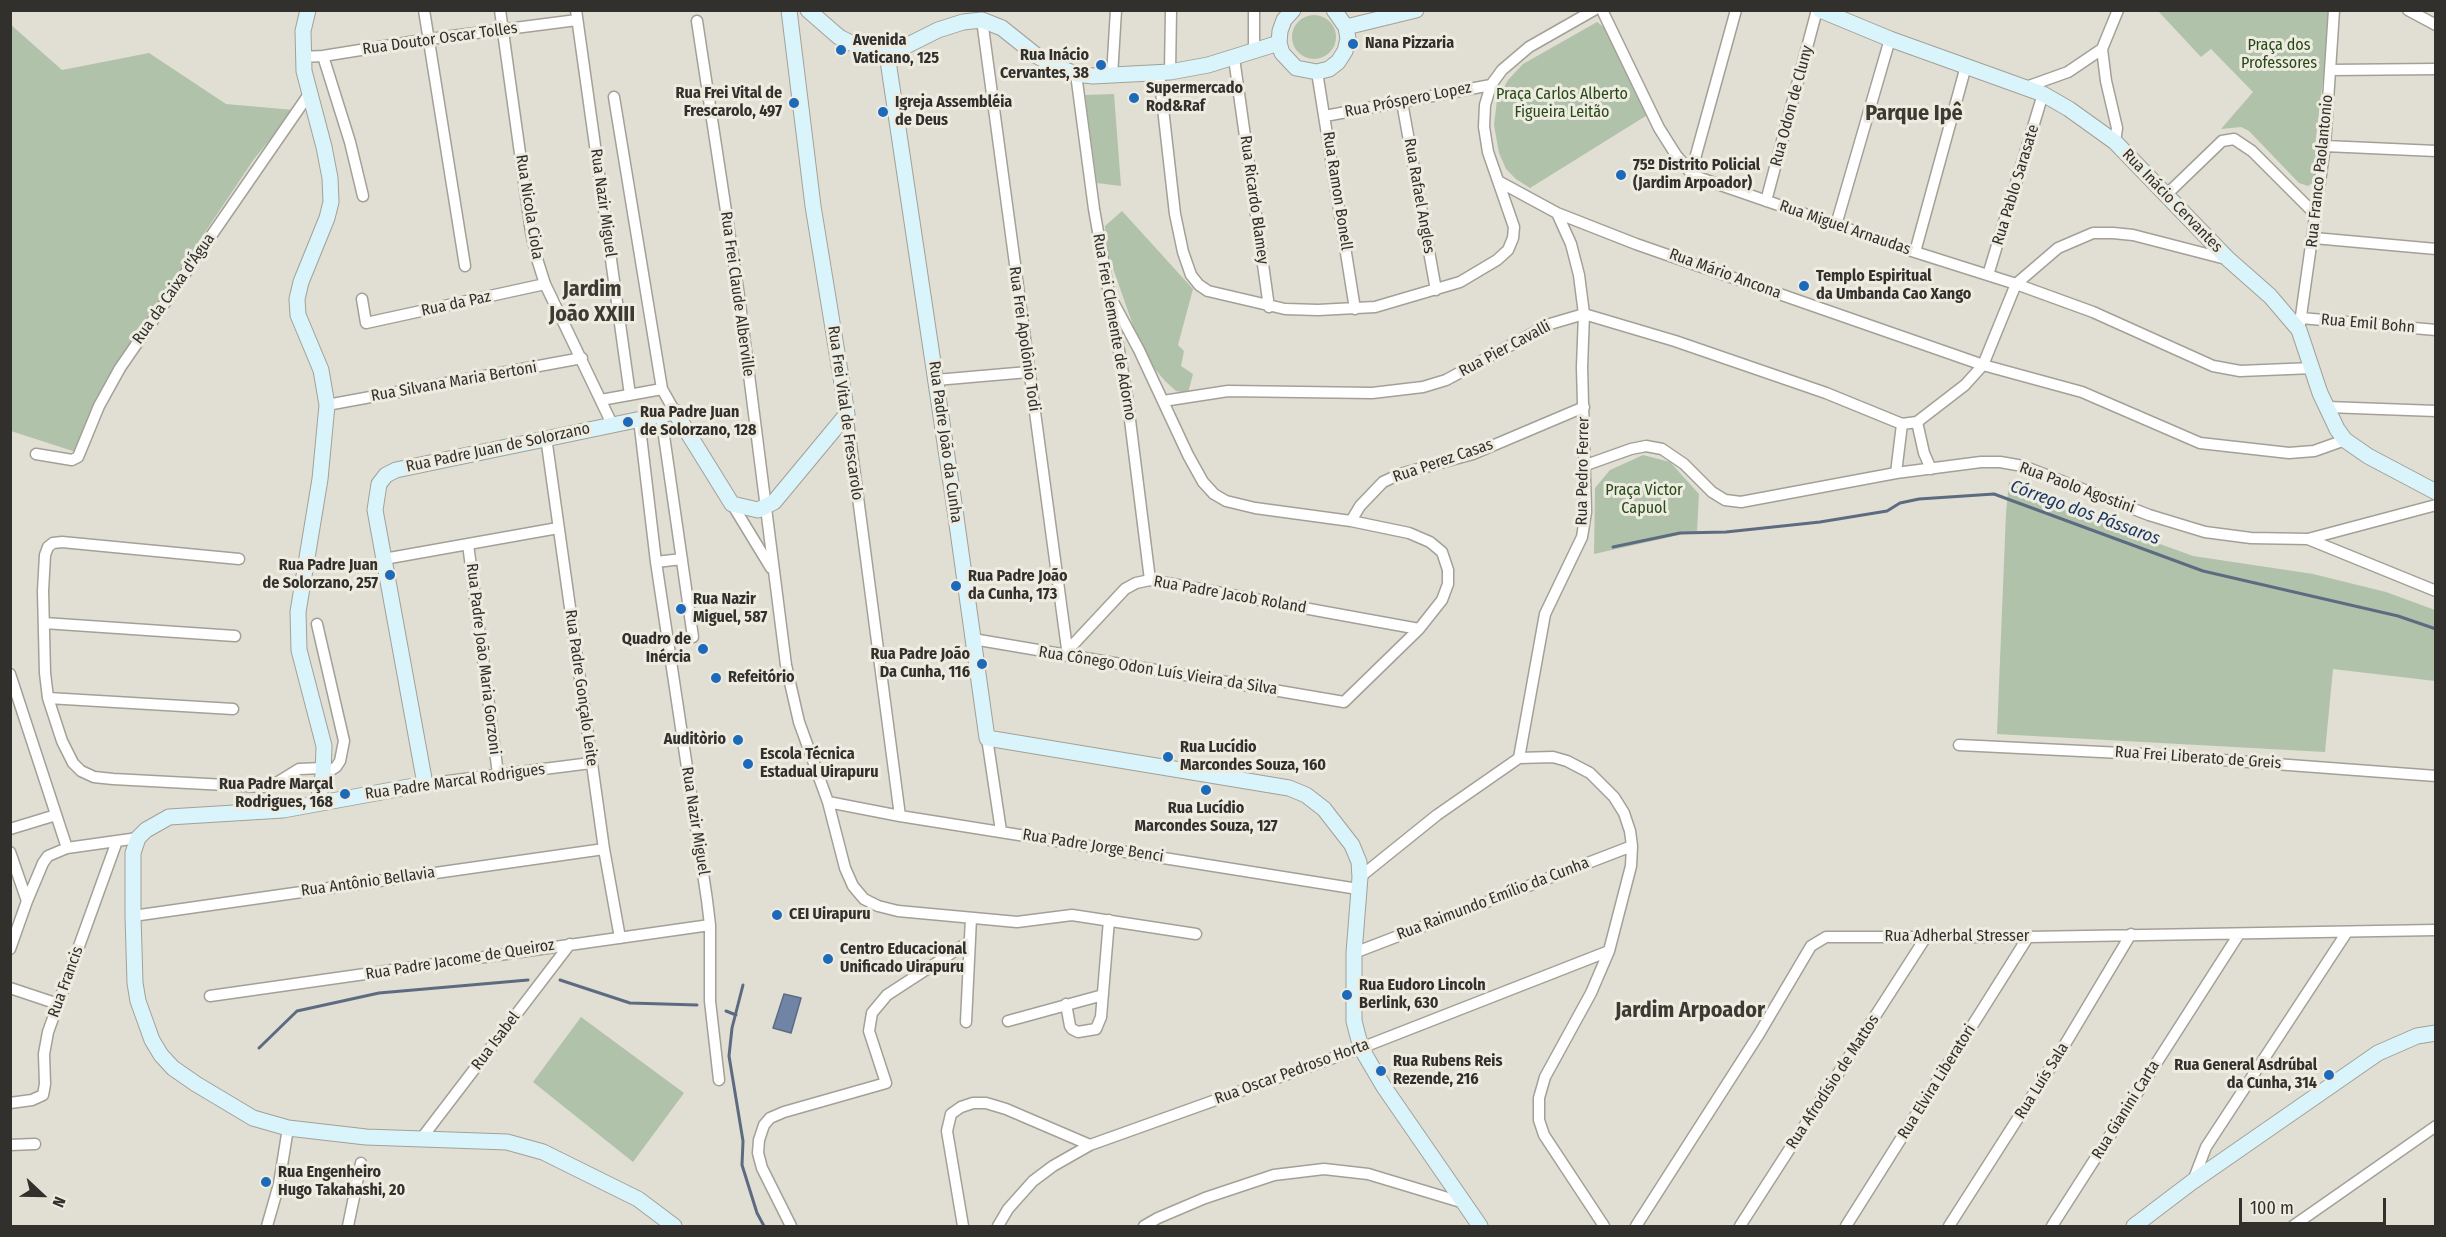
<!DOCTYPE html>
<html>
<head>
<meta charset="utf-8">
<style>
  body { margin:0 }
  #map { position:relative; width:2446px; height:1237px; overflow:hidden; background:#e1ded4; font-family:"Fira Sans Condensed",sans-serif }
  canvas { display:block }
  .frame { position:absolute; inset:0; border:12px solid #31302c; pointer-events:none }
  .north { position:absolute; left:12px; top:1165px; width:60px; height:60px; -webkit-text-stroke:4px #eeece1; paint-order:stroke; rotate:112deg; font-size:16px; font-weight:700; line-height:24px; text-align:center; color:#31302c }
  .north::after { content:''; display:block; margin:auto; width:21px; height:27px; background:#31302c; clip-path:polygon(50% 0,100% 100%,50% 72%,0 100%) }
  .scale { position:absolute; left:2239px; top:1198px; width:147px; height:27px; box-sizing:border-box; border:3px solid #31302c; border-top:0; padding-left:8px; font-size:18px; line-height:21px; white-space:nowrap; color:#31302c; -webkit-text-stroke:4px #eeece1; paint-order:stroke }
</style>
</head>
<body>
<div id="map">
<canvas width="2446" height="1237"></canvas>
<div class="frame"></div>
<div class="north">N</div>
<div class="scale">100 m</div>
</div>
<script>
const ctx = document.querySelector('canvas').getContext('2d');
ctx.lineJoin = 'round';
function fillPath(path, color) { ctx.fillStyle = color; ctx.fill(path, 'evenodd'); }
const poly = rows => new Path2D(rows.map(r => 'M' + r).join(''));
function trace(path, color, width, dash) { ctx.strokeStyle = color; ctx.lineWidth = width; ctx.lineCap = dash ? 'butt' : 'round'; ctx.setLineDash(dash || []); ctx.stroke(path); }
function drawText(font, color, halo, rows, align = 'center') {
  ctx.font = font + ' "Fira Sans Condensed",sans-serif'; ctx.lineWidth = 6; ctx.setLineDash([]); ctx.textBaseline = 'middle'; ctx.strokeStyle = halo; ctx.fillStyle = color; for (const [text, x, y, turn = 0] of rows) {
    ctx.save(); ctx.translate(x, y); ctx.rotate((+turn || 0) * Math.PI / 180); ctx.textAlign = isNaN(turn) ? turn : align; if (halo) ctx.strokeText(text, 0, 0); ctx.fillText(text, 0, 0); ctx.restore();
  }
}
fillPath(poly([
  [2158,11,2331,11,2315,146,2319,174,2314,182,2308,186,2299,183,2249,131,2241,127,2221,129,2253,92,2211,49,2201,57],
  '1292 37a22 22 0 1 1 44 0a22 22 0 1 1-44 0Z',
  [1597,22,1605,28,1619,59,1649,114,1530,188,1516,179,1506,169,1499,153,1494,125,1497,100,1508,80,1523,64],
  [10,24,62,70,149,53,226,104,294,110,254,159,106,380,82,454,11,431],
  [1114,94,1121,186,1097,183,1085,95],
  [1122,211,1193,289,1178,345,1184,351,1181,366,1193,374,1188,393,1176,391,1165,381,1154,368,1136,334,1107,251,1105,226],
  [1643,455,1670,462,1699,494,1697,531,1594,554,1595,488,1610,470],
  [2009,482,2080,515,2193,556,2313,574,2386,592,2435,610,2435,681,2333,669,2325,752,1997,734,2006,513],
  [581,1017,684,1093,633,1162,533,1082]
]), '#b0c2a9');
const water = poly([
  [784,994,801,998,791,1033,773,1028,784,994]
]);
fillPath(water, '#7084a5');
trace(water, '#5d6b81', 1.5);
trace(poly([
  [1613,547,1680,533,1726,532,1820,522,1887,511,1900,503,1919,499,1994,494,2203,571,2398,616,2436,629],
  [560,980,630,1003,697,1005],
  [743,985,732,1028,729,1056,743,1141,742,1165,757,1213,764,1226],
  [726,1011,736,1015],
  [259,1048,297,1011,379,993,528,980]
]), '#5d6b81', 3);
const street = poly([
  [424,10,465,266],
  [500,10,531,232,538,262,545,284,612,424],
  [576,10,630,395],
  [1602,10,1659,128,1676,155,1691,173,1700,178,1915,252,2016,284,2093,312,2213,366,2240,371,2313,368],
  [2408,10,2436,25],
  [982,20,1068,656],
  [697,21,739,296,786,665,799,722,828,802,845,868,853,886,864,899,878,906,898,911,1017,922,1072,915,1196,934],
  [2102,49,2106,81,2117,128,2115,142],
  [1254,52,1254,10],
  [323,56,350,142,363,196],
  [302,57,323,56,429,39,577,20],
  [1234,58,1269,307],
  [2330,70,2436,69],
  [1170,72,1171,10],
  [1317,72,1355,309],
  [1159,73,1175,214,1183,252,1191,275,1199,285,1208,291,1285,309,1318,310,1375,307,1460,282,1497,260,1508,250,1513,238,1514,227,1488,152,1484,127,1485,105,1491,85,1502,70,1529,47,1594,10],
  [1076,74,1094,209,1127,396,1150,580],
  [1112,76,1116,10],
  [2026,87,2068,72,2102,49,2118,10],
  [614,97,662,389,675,412],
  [1402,102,1436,290],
  [1325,116,1491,85],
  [2325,146,2436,151],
  [1691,173,1736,10],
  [1498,181,1557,213,1636,244,1983,365,2082,392,2200,443,2289,453,2314,451,2345,440],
  [2165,196,2222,141,2234,139,2252,151,2315,214],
  [1766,201,1817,10],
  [1836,225,1890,39],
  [2314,238,2436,249],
  [1915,252,1966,66],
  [1988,275,2043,94],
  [362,299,366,323,545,284],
  [2301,318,2436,330],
  [2299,330,2325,146,2334,10],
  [936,380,1028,372],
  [601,400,662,389],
  [1163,401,1228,391,1372,393,1423,387,1446,380,1550,324,1584,314,1675,341,1826,393,1902,424],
  [327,405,582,358],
  [2327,407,2436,411],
  [847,414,900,816],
  [661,415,693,637],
  [639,419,656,562,707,900,710,925,710,1001,719,1080],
  [1917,422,1924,453,1931,469],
  [1902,424,1917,422,1965,385,1983,365,2016,284,2058,248,2093,233,2113,233,2133,235,2226,259],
  [546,437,604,849,620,938],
  [36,454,72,460,78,457,99,406,120,368,309,94],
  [1586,465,1631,449,1646,446,1662,449,1684,464,1712,492,1725,500,1741,502,1896,473,1981,462,2000,462,2023,466,2149,515,2205,532,2251,538,2308,539,2436,591],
  [1896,473,1902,424],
  [732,504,771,568],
  [1351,521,1360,506,1383,482,1400,474,1473,454,1584,407],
  [2308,539,2436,505],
  [468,544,498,774],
  [239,559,62,542,53,543,48,547,45,555,43,591,45,673,48,698,62,741,73,763,81,771,94,777,113,779,263,787,278,782,299,769,323,768],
  [384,559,558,528],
  [656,562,682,559],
  [44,623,235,636],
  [317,624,344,741,340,761,336,767,323,775],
  [973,639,1344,702,1419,629,1442,600,1448,584,1448,570,1442,552,1430,542,1409,533,1351,521,1255,508,1226,501,1214,494,1203,482,1188,455,1139,350,1111,298],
  [1068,650,1125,589,1136,583,1150,580,1419,629],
  [10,674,67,848],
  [48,698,233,709],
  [987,738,1001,831],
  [1959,745,2142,754,2436,776],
  [1519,758,1545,614,1582,537,1586,512,1582,367,1584,314,1579,275,1571,244,1557,213],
  [425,784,591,763],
  [828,802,900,816,1358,889],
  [10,829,56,815],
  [10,852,27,901],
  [1360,877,1437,815,1519,758,1553,757,1567,761,1590,773,1614,797,1624,813,1630,831,1632,846,1631,866,1609,951,1591,993,1545,1077,1539,1098,1539,1120,1544,1135,1604,1226],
  [133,916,604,849],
  [10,949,27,901,43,863,48,856,67,848,138,838],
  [1354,953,1632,846],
  [10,988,58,1004],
  [210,996,710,925],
  [1066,1004,1070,1026,1072,1029,1078,1032,1096,1029,1101,1017,1109,920],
  [1008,1021,1103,995],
  [966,1022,971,918],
  [10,1103,32,1100,43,1095,45,1084,44,1054,48,1032,117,841],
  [421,1139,570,944],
  [10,1145,35,1144],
  [2193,1181,2206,1147,2347,932],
  [267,1226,279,1184,288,1128],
  [348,1226,361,1163],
  [791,1226,762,1168,758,1153,759,1140,764,1125,770,1118,784,1112,886,1083,869,1031,872,1013,887,995,970,941],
  [963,1226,947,1131,951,1114,961,1107,973,1103,986,1103,1006,1109,1090,1145],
  [998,1226,1008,1209,1033,1181,1053,1166,1090,1145,1361,1048,1609,951],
  [1144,1226,1158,1218,1205,1198,1274,1175,1324,1169,1368,1174,1461,1202],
  [1636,1226,1759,1034,1811,946,1826,937,2028,937,2436,930],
  [1740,1226,1926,937],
  [1846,1226,2028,937],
  [1949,1226,2061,1051,2131,934],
  [2052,1226,2239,934],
  [2293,1226,2436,1126]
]);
const secondary = poly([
  [308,10,303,31,304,71,324,147,330,178,331,202,327,218,301,282,297,299,298,315,321,370,327,405,320,479,298,612,299,650,324,746,323,775,318,803],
  [808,10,839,37,859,47,878,53,894,52,938,30,963,22,982,20,1002,28,1037,56,1060,68,1076,74,1093,76,1170,72,1208,65,1279,43],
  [1293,10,1284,20,1280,31,1279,43,1282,53,1296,68,1317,72,1329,69,1338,62,1345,51,1348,39,1346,27,1334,10],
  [1820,10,1890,39,2043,94,2069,109,2115,142,2228,259,2270,296,2299,330,2320,393,2337,429,2345,440,2368,456,2436,492],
  [1346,27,1416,10],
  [887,54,955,510,987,738,1289,788,1306,795,1324,809,1352,845,1359,862,1360,877,1354,953,1354,1021,1361,1048,1384,1087,1480,1226],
  [674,1226,638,1199,543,1152,507,1142,366,1137,288,1128,253,1118,196,1084,173,1068,161,1055,152,1040,138,1001,135,983,133,916,133,853,138,838,146,830,169,817,283,810,425,784,375,510,379,484,386,475,396,470,675,412,732,504,758,510,774,502,847,414,813,206,789,10],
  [2134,1226,2192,1182,2378,1053,2417,1036,2436,1033]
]);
trace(street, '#a3a197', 13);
trace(secondary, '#a3a197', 17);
trace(street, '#fff', 10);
trace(secondary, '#daf4fc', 15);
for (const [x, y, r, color] of [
  [1353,44,6,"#1c6ab9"],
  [841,50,6,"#1c6ab9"],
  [1101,65,6,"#1c6ab9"],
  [1134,98,6,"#1c6ab9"],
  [794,103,6,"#1c6ab9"],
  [883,112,6,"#1c6ab9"],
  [1621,175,6,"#1c6ab9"],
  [1804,286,6,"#1c6ab9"],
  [628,422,6,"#1c6ab9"],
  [390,575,6,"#1c6ab9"],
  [956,586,6,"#1c6ab9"],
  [681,609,6,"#1c6ab9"],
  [703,649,6,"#1c6ab9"],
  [982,664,6,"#1c6ab9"],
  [716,678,6,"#1c6ab9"],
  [738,740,6,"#1c6ab9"],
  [1168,757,6,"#1c6ab9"],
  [748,764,6,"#1c6ab9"],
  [1206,790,6,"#1c6ab9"],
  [345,794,6,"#1c6ab9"],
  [777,915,6,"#1c6ab9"],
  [828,959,6,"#1c6ab9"],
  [1347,995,6,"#1c6ab9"],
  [1381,1071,6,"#1c6ab9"],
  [2329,1075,6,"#1c6ab9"],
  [266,1182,6,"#1c6ab9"]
]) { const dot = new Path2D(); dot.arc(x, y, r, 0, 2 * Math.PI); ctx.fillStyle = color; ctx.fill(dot); trace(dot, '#eeece1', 2); }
drawText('16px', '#31302c', '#eeece1', [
  ["Rua Doutor Oscar Tolles",440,39,-8],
  ["Rua Próspero Lopez",1408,100,-11],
  ["Rua Odon de Cluny",1792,106,-75],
  ["Rua Franco Paolantonio",2320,171,-84],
  ["Rua Pablo Sarasate",2016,185,-73],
  ["Rua Ramon Bonell",1337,191,81],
  ["Rua Rafael Angles",1419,196,80],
  ["Rua Ricardo Blamey",1254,200,82],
  ["Rua Inácio Cervantes",2172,201,46],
  ["Rua Nazir Miguel",603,203,82],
  ["Rua Nicola Ciola",529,207,81],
  ["Rua Miguel Arnaudas",1845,228,19],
  ["Rua Mário Ancona",1725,274,20],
  ["Rua da Caixa d'Água",174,289,-55],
  ["Rua Frei Claude Alberville",737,294,82],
  ["Rua da Paz",456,304,-12],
  ["Rua Emil Bohn",2368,324,5],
  ["Rua Frei Clemente de Adorno",1114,327,80],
  ["Rua Frei Apolônio Todi",1024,339,82],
  ["Rua Pier Cavalli",1505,349,-28],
  ["Rua Silvana Maria Bertoni",454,382,-10],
  ["Rua Frei Vital de Frescarolo",845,413,82],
  ["Rua Padre João da Cunha",945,442,82],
  ["Rua Padre Juan de Solorzano",498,448,-12],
  ["Rua Perez Casas",1443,461,-19],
  ["Rua Pedro Ferrer",1583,471,-89],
  ["Rua Paolo Agostini",2077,488,20],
  ["Rua Padre Jacob Roland",1230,595,10],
  ["Rua Padre João Maria Gorzoni",483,659,83],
  ["Rua Cônego Odon Luís Vieira da Silva",1158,671,9],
  ["Rua Padre Gonçalo Leite",581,688,82],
  ["Rua Frei Liberato de Greis",2198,758,4],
  ["Rua Padre Marcal Rodrigues",455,782,-8],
  ["Rua Nazir Miguel",695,821,81],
  ["Rua Padre Jorge Benci",1093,846,9],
  ["Rua Antônio Bellavia",368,882,-8],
  ["Rua Raimundo Emílio da Cunha",1493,899,-21],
  ["Rua Adherbal Stresser",1957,937],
  ["Rua Padre Jacome de Queiroz",460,960,-9],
  ["Rua Francis",66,982,-70],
  ["Rua Isabel",496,1041,-53],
  ["Rua Oscar Pedroso Horta",1292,1072,-20],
  ["Rua Luís Sala",2042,1081,-58],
  ["Rua Afrodísio de Mattos",1833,1082,-57],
  ["Rua Elvira Liberatori",1937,1082,-58],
  ["Rua Gianini Carta",2126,1110,-58]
]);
drawText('bold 16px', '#31302c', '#eeece1', [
  ["Avenida",853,41],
  ["Vaticano, 125",853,59],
  ["Nana Pizzaria",1365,44],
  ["Rua Inácio",1089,56,"right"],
  ["Cervantes, 38",1089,74,"right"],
  ["Supermercado",1146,89],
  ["Rod&Raf",1146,107],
  ["Rua Frei Vital de",782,94,"right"],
  ["Frescarolo, 497",782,112,"right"],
  ["Igreja Assembléia",895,103],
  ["de Deus",895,121],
  ["75º Distrito Policial",1633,166],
  ["(Jardim Arpoador)",1633,184],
  ["Templo Espiritual",1816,277],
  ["da Umbanda Cao Xango",1816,295],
  ["Rua Padre Juan",640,413],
  ["de Solorzano, 128",640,431],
  ["Rua Padre Juan",378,566,"right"],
  ["de Solorzano, 257",378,584,"right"],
  ["Rua Padre João",968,577],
  ["da Cunha, 173",968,595],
  ["Rua Nazir",693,600],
  ["Miguel, 587",693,618],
  ["Quadro de",691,640,"right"],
  ["Inércia",691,658,"right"],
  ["Rua Padre João",970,655,"right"],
  ["Da Cunha, 116",970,673,"right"],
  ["Refeitório",728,678],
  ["Auditòrio",726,740,"right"],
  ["Rua Lucídio",1180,748],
  ["Marcondes Souza, 160",1180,766],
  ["Escola Técnica",760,755],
  ["Estadual Uirapuru",760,773],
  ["Rua Padre Marçal",333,785,"right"],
  ["Rodrigues, 168",333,803,"right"],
  ["Rua Lucídio",1206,809,"center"],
  ["Marcondes Souza, 127",1206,827,"center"],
  ["CEI Uirapuru",789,915],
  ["Centro Educacional",840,950],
  ["Unificado Uirapuru",840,968],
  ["Rua Eudoro Lincoln",1359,986],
  ["Berlink, 630",1359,1004],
  ["Rua Rubens Reis",1393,1062],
  ["Rezende, 216",1393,1080],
  ["Rua General Asdrúbal",2317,1066,"right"],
  ["da Cunha, 314",2317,1084,"right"],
  ["Rua Engenheiro",278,1173],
  ["Hugo Takahashi, 20",278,1191]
], 'left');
drawText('16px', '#274918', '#eeece1', [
  ["Praça dos",2279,46],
  ["Professores",2279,64],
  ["Praça Carlos Alberto",1562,95],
  ["Figueira Leitão",1562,113],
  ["Praça Victor",1644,491],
  ["Capuol",1644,509]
]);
drawText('italic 18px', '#1b3763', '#eeece1', [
  ["Córrego dos Pássaros",2085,513,20]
]);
drawText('bold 22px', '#3c3a32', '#eeece1', [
  ["Parque Ipê",1914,114],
  ["Jardim",592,290],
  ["João XXIII",592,315],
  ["Jardim Arpoador",1690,1011]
]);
</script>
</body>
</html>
